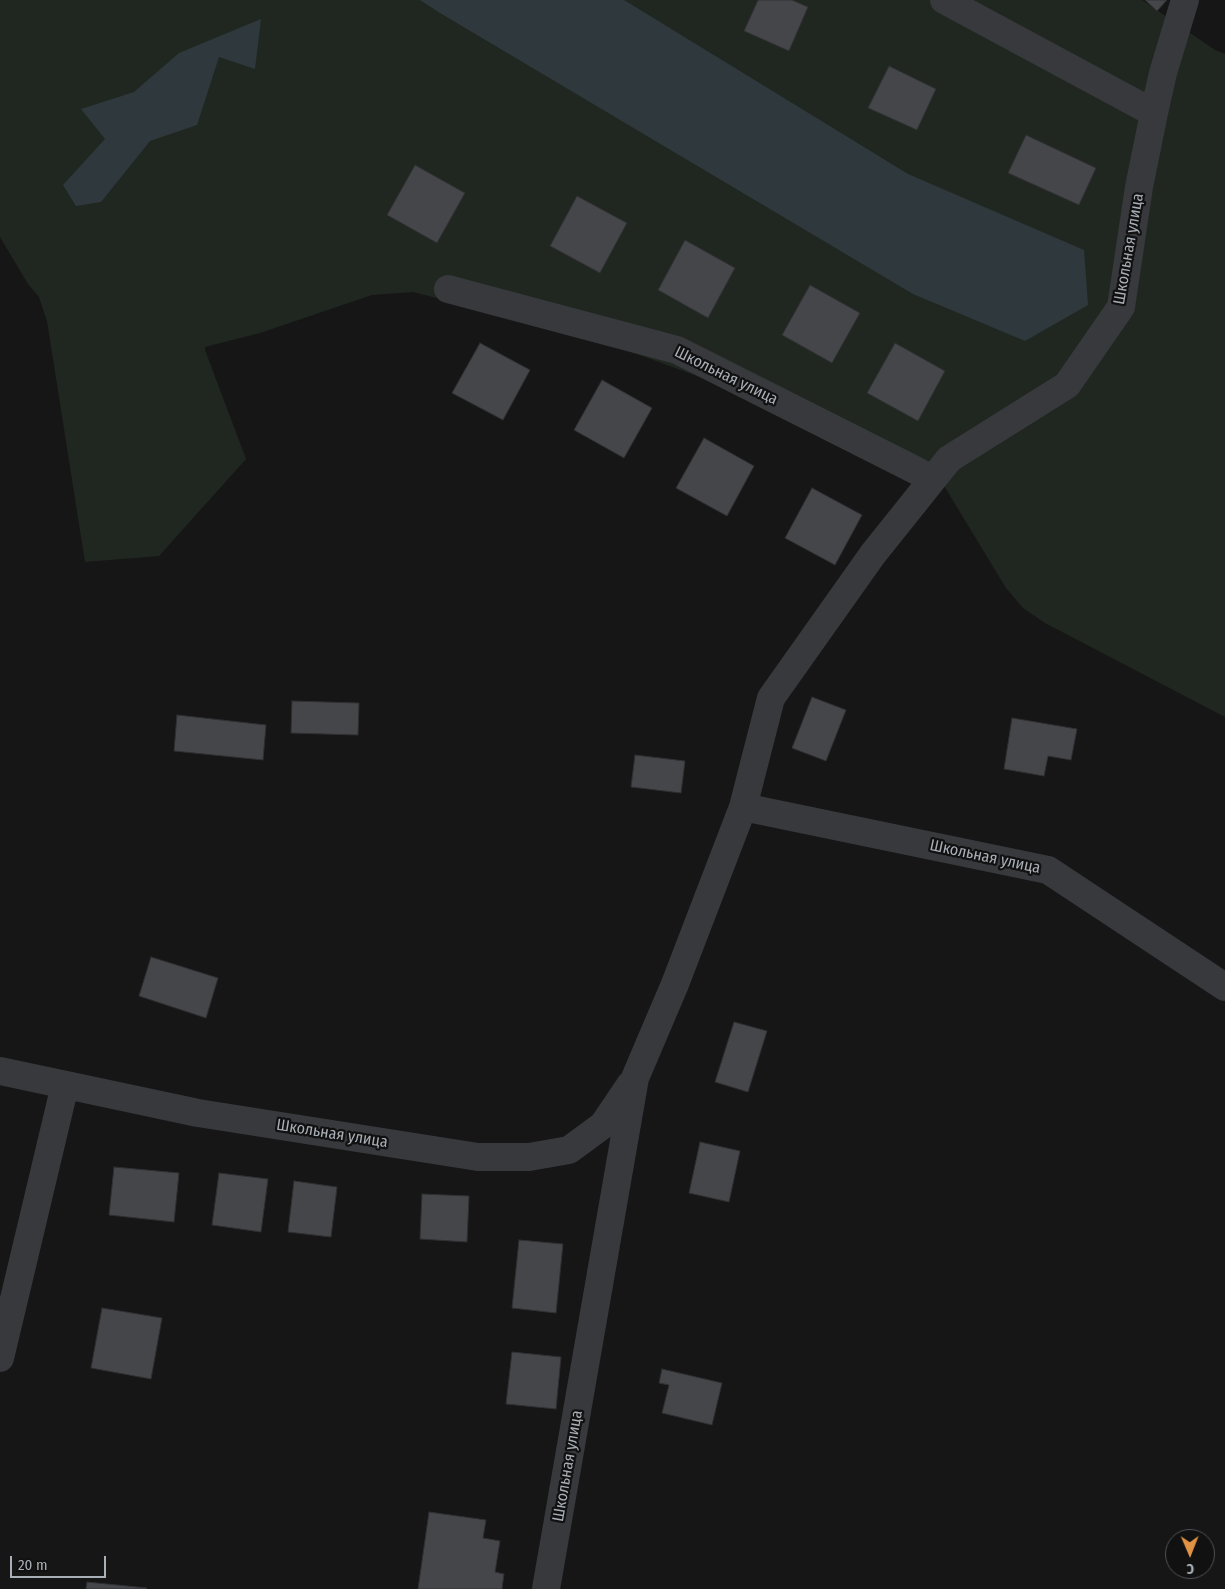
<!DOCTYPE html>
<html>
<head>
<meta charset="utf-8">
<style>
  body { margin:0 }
  #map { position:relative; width:1225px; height:1589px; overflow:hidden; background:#161617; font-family:"Fira Sans Condensed",sans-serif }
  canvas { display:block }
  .north { position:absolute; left:1165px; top:1529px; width:50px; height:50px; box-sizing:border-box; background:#111112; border:1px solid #4e5054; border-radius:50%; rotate:179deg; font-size:14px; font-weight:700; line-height:20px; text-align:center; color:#a9afb6 }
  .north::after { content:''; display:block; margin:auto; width:18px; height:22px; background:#e19344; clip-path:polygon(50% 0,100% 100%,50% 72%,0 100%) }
  .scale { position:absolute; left:10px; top:1556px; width:96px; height:22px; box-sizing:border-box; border:2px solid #a9afb6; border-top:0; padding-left:6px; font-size:15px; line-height:18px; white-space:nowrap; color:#a9afb6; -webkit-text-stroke:4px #111112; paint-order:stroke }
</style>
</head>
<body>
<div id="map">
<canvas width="1225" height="1589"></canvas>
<div class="north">С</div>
<div class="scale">20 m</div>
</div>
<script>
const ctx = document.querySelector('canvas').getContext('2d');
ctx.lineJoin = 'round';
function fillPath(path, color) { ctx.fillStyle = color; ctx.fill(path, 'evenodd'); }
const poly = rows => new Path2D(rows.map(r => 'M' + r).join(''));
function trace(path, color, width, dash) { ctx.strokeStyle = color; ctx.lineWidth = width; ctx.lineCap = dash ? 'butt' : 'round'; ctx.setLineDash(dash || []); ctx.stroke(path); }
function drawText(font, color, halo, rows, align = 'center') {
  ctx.font = font + ' "Fira Sans Condensed",sans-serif'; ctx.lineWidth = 4.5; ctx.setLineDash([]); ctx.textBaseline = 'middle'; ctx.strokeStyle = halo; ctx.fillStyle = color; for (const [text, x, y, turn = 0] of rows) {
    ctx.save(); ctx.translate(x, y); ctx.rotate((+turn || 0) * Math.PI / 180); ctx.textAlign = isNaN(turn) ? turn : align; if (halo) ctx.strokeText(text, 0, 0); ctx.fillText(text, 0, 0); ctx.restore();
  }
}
fillPath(poly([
  [0,0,1142,0,1215,50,1225,54,1225,717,1045,623,1023,608,1006,588,929,461,596,339,413,292,372,295,260,333,205,347,205,350,246,459,159,556,85,562,47,321,39,297,28,284,0,237]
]), '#202720');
fillPath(poly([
  [420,0,624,0,908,174,1084,250,1088,305,1025,341,913,294,440,13],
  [261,19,255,69,219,57,197,125,150,141,101,202,76,206,63,185,105,139,81,109,134,92,179,53]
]), '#2f383c');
const building = poly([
  [758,0,792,0,808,7,789,51,744,31,758,0],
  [1145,0,1167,0,1157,11,1145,0],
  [889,66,936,89,917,130,868,108,889,66],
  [1026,135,1096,168,1079,205,1008,173,1026,135],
  [415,165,465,193,437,243,387,215,415,165],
  [577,196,627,223,600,273,550,246,577,196],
  [685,240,735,268,708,318,658,290,685,240],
  [810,285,860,313,832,363,782,335,810,285],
  [480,343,530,370,503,420,452,393,480,343],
  [895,343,945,371,918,421,867,393,895,343],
  [602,380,652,408,624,458,574,430,602,380],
  [704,438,754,466,727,516,676,488,704,438],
  [812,488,862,515,835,565,785,538,812,488],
  [812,697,846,710,826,761,792,748,812,697],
  [292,701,359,703,358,735,291,733,292,701],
  [177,715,266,725,263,760,174,751,177,715],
  [1012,718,1077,729,1071,760,1048,756,1044,776,1004,769,1012,718],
  [635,755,685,761,681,793,631,787,635,755],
  [151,957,218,978,206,1018,139,996,151,957],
  [734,1022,767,1031,748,1092,715,1082,734,1022],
  [700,1142,740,1151,729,1202,689,1193,700,1142],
  [114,1167,179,1173,174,1222,109,1215,114,1167],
  [219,1173,268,1179,261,1232,212,1225,219,1173],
  [294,1181,337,1187,331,1237,288,1232,294,1181],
  [422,1194,469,1196,467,1242,420,1239,422,1194],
  [519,1240,563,1244,556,1313,512,1308,519,1240],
  [102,1308,162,1318,151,1379,91,1368,102,1308],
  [512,1352,561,1357,556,1409,506,1404,512,1352],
  [662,1369,722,1383,712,1425,662,1413,669,1385,659,1383,662,1369],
  [429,1512,486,1520,483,1538,500,1541,495,1572,504,1574,502,1589,418,1589,429,1512],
  [87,1582,147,1588,146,1589,86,1589,87,1582]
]);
fillPath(building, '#45464a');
trace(building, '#303033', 1);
trace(poly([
  [944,0,1154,113],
  [448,289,677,350,933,479],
  [743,807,1048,870,1225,987],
  [0,1071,198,1113,478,1157,529,1157,569,1150,603,1125,630,1085],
  [0,1358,65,1085],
  [546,1589,635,1078,675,984,743,807,771,698,873,554,949,459,1067,385,1121,307,1139,187,1154,113,1163,73,1185,0]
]), '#37393c', 28);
drawText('16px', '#a9afb6', '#111112', [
  ["Школьная улица",1129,249,-80],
  ["Школьная улица",726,376,26],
  ["Школьная улица",985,857,12],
  ["Школьная улица",332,1134,9],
  ["Школьная улица",568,1466,-80]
]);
</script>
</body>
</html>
